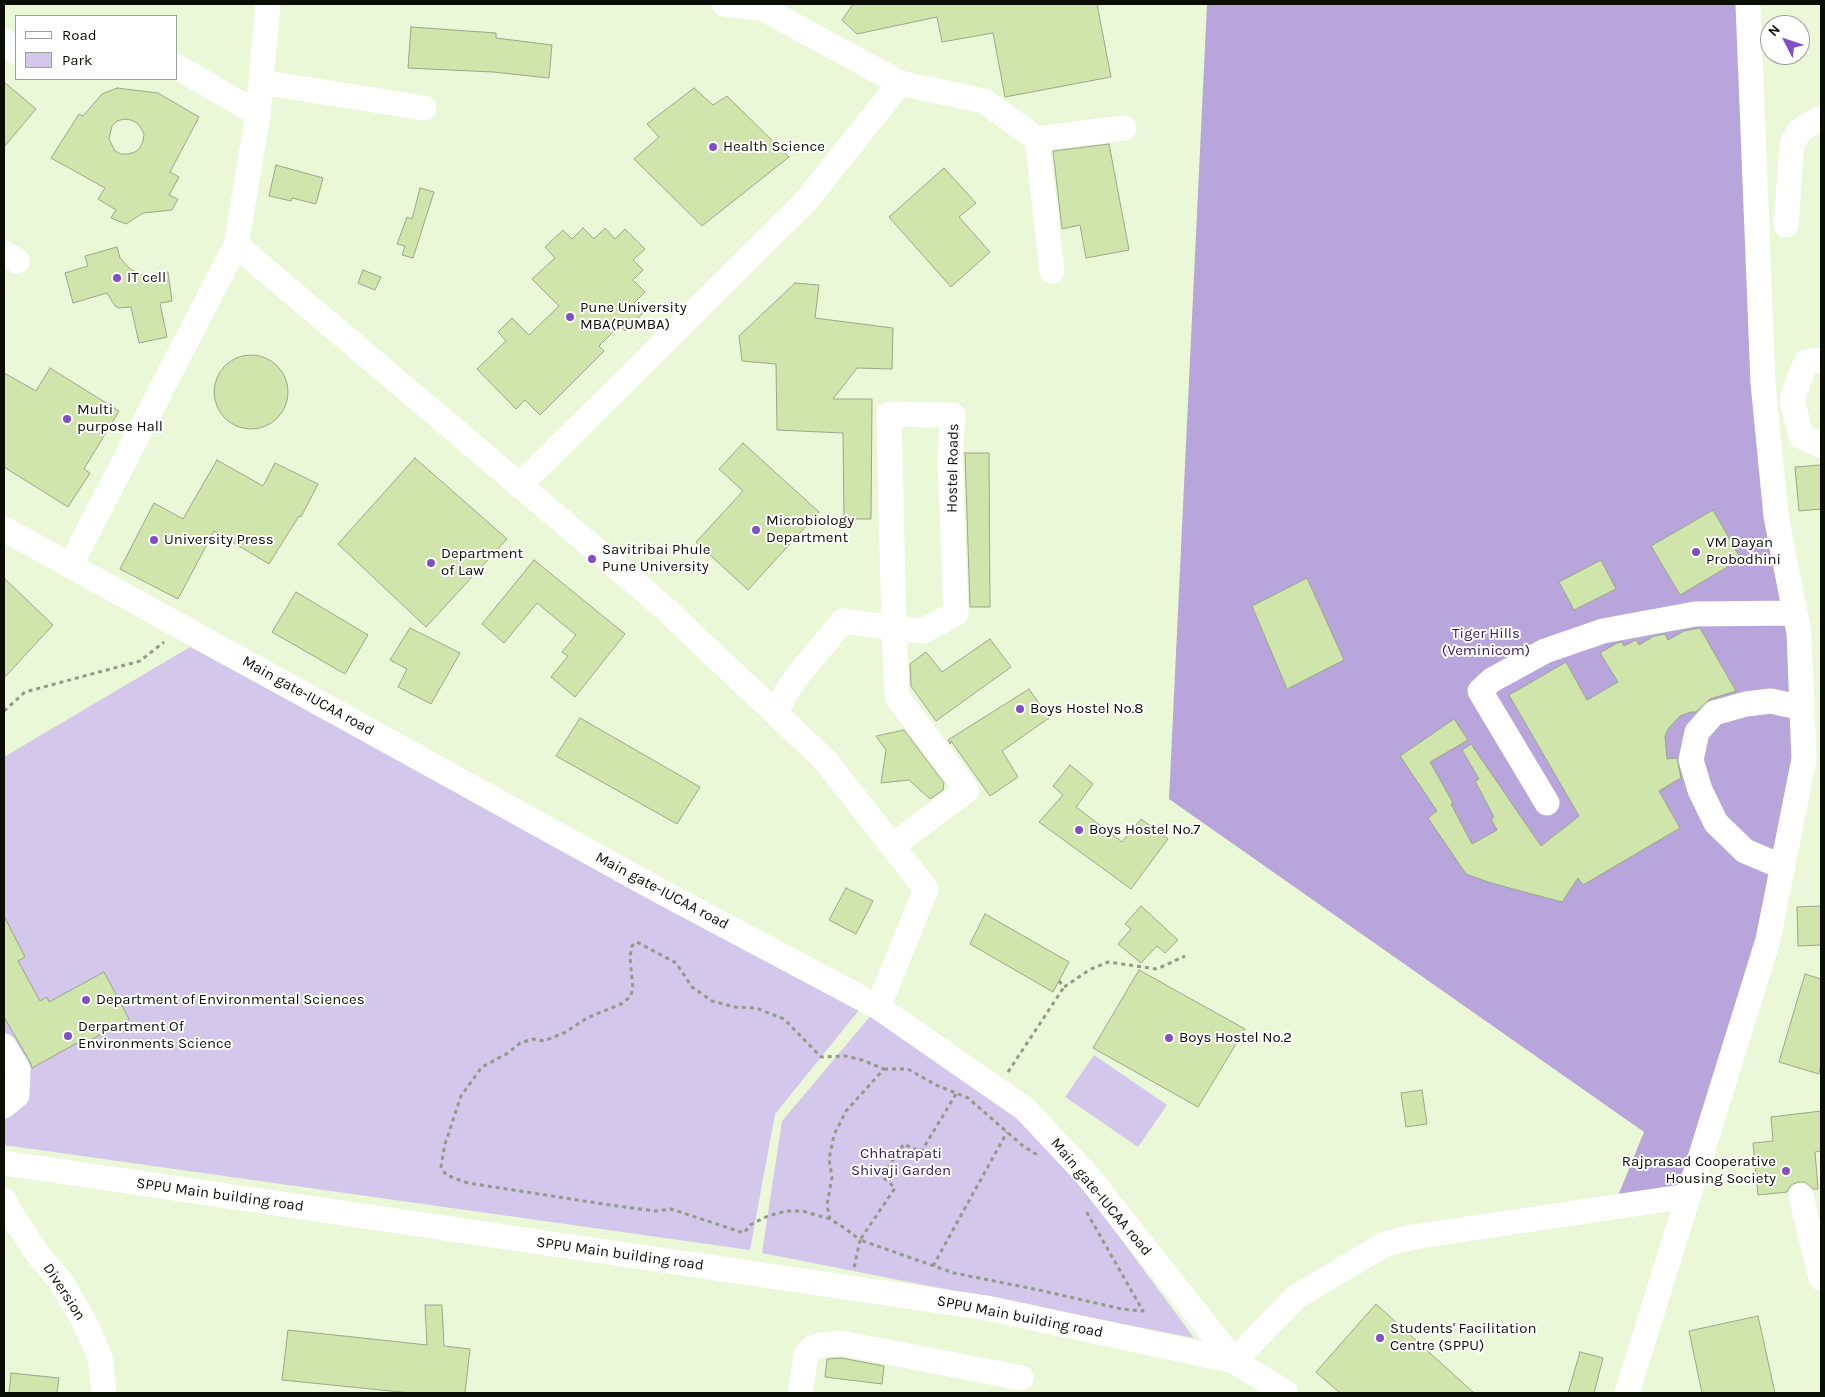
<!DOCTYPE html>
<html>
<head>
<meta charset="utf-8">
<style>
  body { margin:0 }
  #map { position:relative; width:1825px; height:1397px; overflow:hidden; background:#ebf8d8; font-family:Karla,sans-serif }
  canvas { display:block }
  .frame { position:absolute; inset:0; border:5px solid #0b0e05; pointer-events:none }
  .legend { position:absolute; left:15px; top:15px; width:162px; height:65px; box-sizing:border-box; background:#fff; border:1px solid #9d9f9b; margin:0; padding:6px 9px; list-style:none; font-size:15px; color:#0b0e05 }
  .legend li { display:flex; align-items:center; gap:10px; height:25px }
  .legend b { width:25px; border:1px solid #9d9f9b }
  .north { position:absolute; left:1760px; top:15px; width:50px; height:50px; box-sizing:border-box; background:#fff; border:1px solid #9d9f9b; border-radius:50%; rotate:311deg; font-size:14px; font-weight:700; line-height:20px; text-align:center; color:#0b0e05 }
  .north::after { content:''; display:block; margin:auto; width:18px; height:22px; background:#814ec6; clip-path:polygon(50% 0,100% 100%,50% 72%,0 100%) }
</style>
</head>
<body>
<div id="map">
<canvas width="1825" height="1397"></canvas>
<div class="frame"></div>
<ul class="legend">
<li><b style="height:6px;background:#fff"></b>Road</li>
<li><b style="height:14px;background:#d3c7ec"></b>Park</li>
</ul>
<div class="north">N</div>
</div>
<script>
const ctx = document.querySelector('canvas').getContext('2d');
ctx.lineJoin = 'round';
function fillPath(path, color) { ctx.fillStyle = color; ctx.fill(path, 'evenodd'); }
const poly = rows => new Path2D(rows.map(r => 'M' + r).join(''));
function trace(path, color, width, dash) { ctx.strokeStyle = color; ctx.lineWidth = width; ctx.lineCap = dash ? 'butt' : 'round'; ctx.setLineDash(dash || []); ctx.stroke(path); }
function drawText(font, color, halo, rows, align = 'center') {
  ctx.font = font + ' Karla,sans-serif'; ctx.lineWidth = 4; ctx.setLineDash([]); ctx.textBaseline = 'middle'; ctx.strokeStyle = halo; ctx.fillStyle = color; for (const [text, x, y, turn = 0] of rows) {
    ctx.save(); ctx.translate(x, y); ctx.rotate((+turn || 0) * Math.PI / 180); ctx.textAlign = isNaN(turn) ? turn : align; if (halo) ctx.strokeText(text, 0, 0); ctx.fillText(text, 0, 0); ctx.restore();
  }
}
fillPath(poly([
  [190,647,860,1009,775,1114,750,1250,4,1145,4,757],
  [878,1007,1025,1109,1194,1338,762,1253,782,1121],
  [1094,1055,1167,1105,1138,1147,1065,1097]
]), '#d3c7ec');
fillPath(poly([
  [1207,4,1748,4,1763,383,1804,759,1688,1196,1613,1208,1644,1132,1169,799]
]), '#b8a5dc');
const building = poly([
  [853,4,1097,4,1111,77,1005,97,993,33,942,42,937,17,857,34,842,20,853,4],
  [411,27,496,33,496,38,552,45,549,78,493,72,408,68,411,27],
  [4,82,36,109,4,147,4,82],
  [117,88,158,93,199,117,170,172,179,177,169,195,178,199,172,210,143,213,126,224,111,218,116,210,98,199,105,188,51,158,79,114,83,116,102,94,117,88],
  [124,119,131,120,137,123,141,128,144,134,143,141,140,148,135,152,128,154,121,154,115,151,109,139,112,126,117,121,124,119],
  [694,88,713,105,727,96,789,157,702,226,634,159,659,137,647,124,694,88],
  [1109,144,1129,250,1086,258,1080,225,1062,229,1053,151,1109,144],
  [276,165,323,178,316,204,292,198,291,201,269,196,276,165],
  [944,168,976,203,959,217,990,252,951,287,889,217,944,168],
  [420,188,434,192,413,258,402,255,405,246,397,244,407,217,412,219,420,188],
  [583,228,594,239,605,228,615,239,625,229,645,249,633,260,643,270,633,280,645,292,634,303,643,313,625,331,620,325,599,346,604,351,540,415,525,400,516,409,477,369,506,341,498,332,512,318,529,335,559,306,532,279,555,258,545,247,563,230,572,239,583,228],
  [117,247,120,258,130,269,144,276,168,272,172,301,160,303,167,337,139,343,131,307,119,308,115,306,107,293,73,303,65,273,88,266,85,256,117,247],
  [363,270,381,277,375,290,358,283,363,270],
  [795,283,819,285,815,318,893,328,892,369,857,368,833,399,872,399,871,519,844,519,843,433,777,430,776,364,742,361,739,336,795,283],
  '214 392a37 37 0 1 1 74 0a37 37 0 1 1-74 0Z',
  [50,368,119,411,84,469,90,473,68,507,4,467,4,373,36,391,50,368],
  [743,443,819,512,748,590,696,542,743,491,719,469,743,443],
  [965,453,989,453,990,607,970,607,965,453],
  [415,458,507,539,426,627,338,544,415,458],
  [217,460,263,486,275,463,318,484,301,517,299,516,269,564,214,531,178,599,120,569,154,503,183,519,217,460],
  [1821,465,1821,509,1799,511,1795,467,1821,465],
  [1713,510,1741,559,1680,595,1651,546,1713,510],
  [534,560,625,634,575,697,551,677,568,656,562,652,576,635,537,603,504,643,482,624,534,560],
  [1601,560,1616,589,1574,610,1559,582,1601,560],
  [4,578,53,625,4,678,4,578],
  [1307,578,1344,660,1287,689,1252,606,1307,578],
  [296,592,368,635,345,674,272,632,296,592],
  [410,628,460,653,431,704,398,687,407,669,390,660,410,628],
  [1700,628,1736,691,1710,699,1696,712,1691,712,1680,716,1668,729,1665,736,1667,759,1677,758,1681,778,1659,791,1680,828,1583,885,1578,878,1562,902,1491,883,1466,874,1428,818,1437,811,1400,756,1454,719,1468,740,1430,762,1453,803,1451,804,1472,844,1497,830,1491,819,1494,817,1475,781,1479,779,1462,750,1471,744,1541,846,1579,816,1509,695,1566,662,1587,700,1618,682,1600,653,1617,643,1622,642,1624,646,1636,640,1639,645,1654,636,1665,634,1668,640,1684,631,1700,628],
  [990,639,1011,667,936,721,911,686,910,664,926,652,942,672,990,639],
  [1029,689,1049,718,1002,751,1018,777,990,796,951,741,950,744,948,740,1029,689],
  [580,718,700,787,677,824,556,756,580,718],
  [904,730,944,783,943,790,930,799,909,780,881,783,886,750,876,736,904,730],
  [1070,765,1093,784,1076,807,1122,842,1141,819,1168,839,1131,889,1039,822,1063,795,1053,786,1070,765],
  [846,888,873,901,856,934,829,920,846,888],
  [1141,906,1178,940,1165,953,1157,946,1141,963,1118,944,1131,929,1125,924,1141,906],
  [1821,906,1821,945,1798,946,1797,907,1821,906],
  [985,914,1069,962,1053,992,970,944,985,914],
  [4,916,25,957,18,961,40,1001,47,997,49,1002,104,972,129,1019,79,1046,77,1043,32,1068,30,1062,4,1017,4,916],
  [1139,970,1245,1029,1198,1107,1093,1048,1139,970],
  [1805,974,1821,979,1821,1064,1819,1074,1779,1062,1805,974],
  [1422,1090,1427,1124,1406,1127,1401,1093,1422,1090],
  [1821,1111,1821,1151,1815,1152,1818,1189,1813,1189,1805,1182,1798,1182,1791,1185,1787,1192,1758,1195,1753,1143,1773,1141,1771,1117,1821,1111],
  [1376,1304,1474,1393,1340,1393,1316,1372,1376,1304],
  [425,1305,442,1305,444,1346,470,1349,465,1393,411,1393,282,1380,288,1330,427,1345,425,1305],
  [1758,1316,1775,1393,1702,1393,1689,1331,1758,1316],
  [1580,1352,1603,1358,1594,1393,1568,1393,1580,1352],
  [841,1358,884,1366,882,1384,825,1377,827,1359,841,1358],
  [11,1373,59,1378,57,1393,9,1393,11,1373]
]);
fillPath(building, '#cfe5ab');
trace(building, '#9ba788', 1);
trace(poly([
  [4,711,25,692,140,661,164,642],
  [1059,981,1064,987,1089,970,1108,962,1157,969,1185,956],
  [884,1069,908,1069,936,1085,968,1098,1023,1146,1039,1156],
  [1008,1072,1064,987],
  [956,1094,921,1152,904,1144,882,1176,895,1188,860,1240,954,1273,1039,1290,1122,1309,1143,1311,1086,1211],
  [830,1219,802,1211,786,1211,768,1216,750,1225,744,1233,671,1209,655,1211,610,1205,468,1183,446,1175,441,1166,445,1144,461,1096,482,1067,508,1053,520,1043,533,1039,544,1041,564,1033,587,1018,621,1004,630,997,633,989,630,957,632,946,637,942,676,963,692,987,712,1001,735,1007,756,1008,784,1019,821,1057,845,1056,862,1060,884,1069,846,1111,834,1135,829,1159,832,1177,827,1205,830,1219,846,1229,860,1240,854,1268],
  [933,1266,1007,1132]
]), '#929b85', 3, [4, 4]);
trace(poly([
  [4,41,16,52],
  [176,66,258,114],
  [261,82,424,108],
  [900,83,984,101,1037,139,1124,128],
  [1037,139,1052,271],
  [1786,225,1792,144,1800,130,1821,118],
  [236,245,660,604,825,760,926,889,878,1007],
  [4,253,17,261],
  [1821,360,1806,362,1792,399,1801,436,1821,445],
  [519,486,805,202,900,83,762,8,724,4],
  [4,529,658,890,878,1007,1025,1109,1087,1175,1234,1361],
  [70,566,236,245,258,114,268,4],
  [774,712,797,676,843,621,894,628,923,631,956,613,950,458,953,415,889,414,894,628,897,697,967,790,892,846],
  [1547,803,1480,691,1492,680,1545,651,1603,631,1695,614,1795,613],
  [1783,867,1745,851,1716,823,1700,790,1691,760,1697,732,1714,713,1746,704,1771,701,1802,708],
  [4,1046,18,1069,17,1095,4,1106],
  [4,1163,987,1308,1234,1361,1286,1393],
  [1801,1196,1821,1278],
  [4,1200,10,1212,37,1253,61,1282,84,1321,100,1357,104,1393],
  [1234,1361,1296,1297,1385,1244,1413,1237,1688,1196],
  [800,1393,806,1355,812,1348,821,1345,842,1343,1021,1378],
  [1627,1393,1768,940,1804,759,1799,633,1776,516,1763,383,1748,4]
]), '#fff', 25);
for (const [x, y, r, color] of [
  [713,147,5,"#814ec6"],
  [117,278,5,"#814ec6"],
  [570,317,5,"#814ec6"],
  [67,419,5,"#814ec6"],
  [756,530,5,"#814ec6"],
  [154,540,5,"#814ec6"],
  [1696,552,5,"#814ec6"],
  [592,559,5,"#814ec6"],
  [431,563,5,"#814ec6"],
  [1020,709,5,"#814ec6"],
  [1079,830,5,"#814ec6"],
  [86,1000,5,"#814ec6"],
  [68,1036,5,"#814ec6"],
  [1169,1038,5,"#814ec6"],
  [1786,1171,5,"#814ec6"],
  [1380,1338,5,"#814ec6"]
]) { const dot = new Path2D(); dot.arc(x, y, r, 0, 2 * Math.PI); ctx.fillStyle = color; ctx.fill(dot); trace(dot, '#fff', 2); }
drawText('15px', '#0b0e05', '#fff', [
  ["Health Science",723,147],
  ["IT cell",127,278],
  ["Pune University",580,308],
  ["MBA(PUMBA)",580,325],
  ["Multi",77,410],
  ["purpose Hall",77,427],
  ["Microbiology",766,521],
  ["Department",766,538],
  ["University Press",164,540],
  ["VM Dayan",1706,543],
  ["Probodhini",1706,560],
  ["Savitribai Phule",602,550],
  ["Pune University",602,567],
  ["Department",441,554],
  ["of Law",441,571],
  ["Boys Hostel No.8",1030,709],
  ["Boys Hostel No.7",1089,830],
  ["Department of Environmental Sciences",96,1000],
  ["Derpartment Of",78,1027],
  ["Environments Science",78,1044],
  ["Boys Hostel No.2",1179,1038],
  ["Rajprasad Cooperative",1776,1162,"right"],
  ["Housing Society",1776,1179,"right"],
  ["Students' Facilitation",1390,1329],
  ["Centre (SPPU)",1390,1346]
], 'left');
drawText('15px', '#0b0e05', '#fff', [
  ["Hostel Roads",953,468,-89],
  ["Main gate-IUCAA road",308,696,29],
  ["Main gate-IUCAA road",662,891,28],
  ["SPPU Main building road",220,1195,8],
  ["Main gate-IUCAA road",1101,1197,50],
  ["SPPU Main building road",620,1254,8],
  ["Diversion",64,1292,57],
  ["SPPU Main building road",1020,1317,11]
]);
drawText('15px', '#341657', '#fff', [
  ["Tiger Hills",1486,634],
  ["(Veminicom)",1486,651],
  ["Chhatrapati",901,1154],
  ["Shivaji Garden",901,1171]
]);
</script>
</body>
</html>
